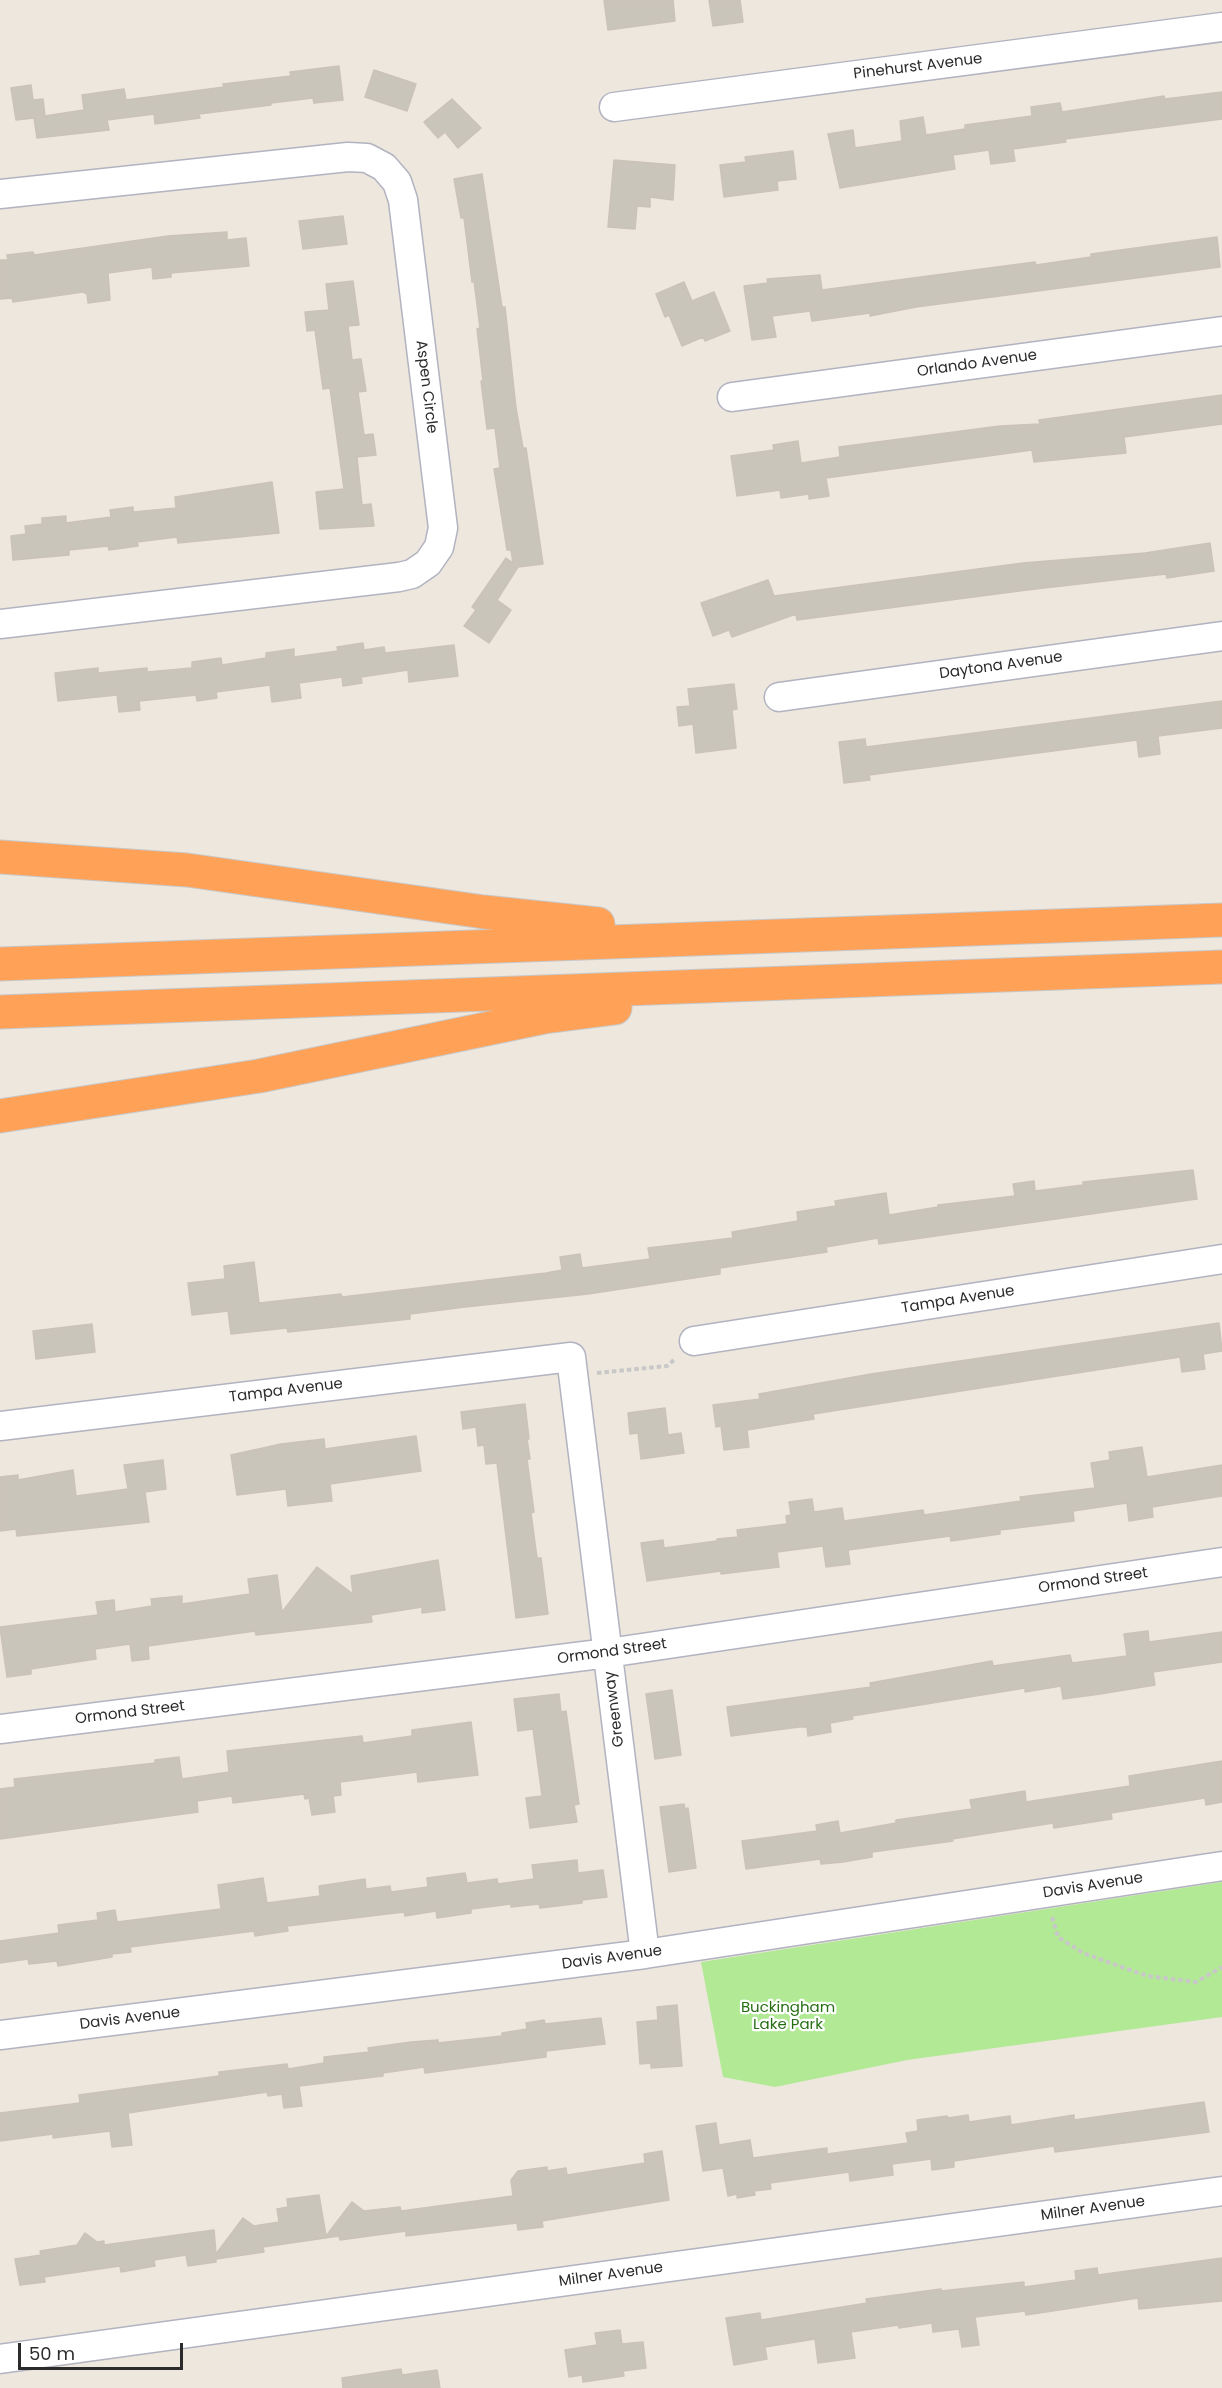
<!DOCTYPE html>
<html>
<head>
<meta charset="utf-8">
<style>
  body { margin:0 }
  #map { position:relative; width:1222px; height:2388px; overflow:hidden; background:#eee7dd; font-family:Poppins,sans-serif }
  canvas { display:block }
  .scale { position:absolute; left:18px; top:2343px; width:165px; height:27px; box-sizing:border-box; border:3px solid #2b2b2b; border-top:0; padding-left:8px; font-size:18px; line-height:21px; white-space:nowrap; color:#2b2b2b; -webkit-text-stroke:4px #fff; paint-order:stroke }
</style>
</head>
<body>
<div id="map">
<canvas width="1222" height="2388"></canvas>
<div class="scale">50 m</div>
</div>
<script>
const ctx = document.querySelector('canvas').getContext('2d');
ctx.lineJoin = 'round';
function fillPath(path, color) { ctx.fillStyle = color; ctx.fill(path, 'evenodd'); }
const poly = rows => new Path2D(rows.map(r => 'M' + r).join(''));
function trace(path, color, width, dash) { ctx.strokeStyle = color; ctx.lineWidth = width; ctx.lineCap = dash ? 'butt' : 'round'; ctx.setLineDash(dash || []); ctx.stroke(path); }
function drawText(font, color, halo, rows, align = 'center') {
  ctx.font = font + ' Poppins,sans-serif'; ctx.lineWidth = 4.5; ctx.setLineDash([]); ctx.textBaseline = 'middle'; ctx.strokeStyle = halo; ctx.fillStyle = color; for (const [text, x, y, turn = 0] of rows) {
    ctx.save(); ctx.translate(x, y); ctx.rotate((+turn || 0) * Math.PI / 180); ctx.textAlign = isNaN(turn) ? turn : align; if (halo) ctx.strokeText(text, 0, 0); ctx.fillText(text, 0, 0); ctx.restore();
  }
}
fillPath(poly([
  [1222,1882,1222,2017,907,2060,775,2087,723,2077,701,1962]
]), '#b1e995');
const building = poly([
  [604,0,673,0,675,21,608,30,604,0],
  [709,0,740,0,743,22,713,26,709,0],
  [339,66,343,100,314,103,313,98,271,103,271,105,199,114,200,118,155,124,154,114,107,120,109,130,37,138,34,118,16,120,11,88,31,85,33,100,43,99,45,116,84,110,82,95,124,89,126,100,224,87,223,84,291,76,290,72,339,66],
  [374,70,416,84,407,111,365,97,374,70],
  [1222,92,1222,119,1065,139,1066,142,1013,149,1015,161,991,164,989,150,953,155,955,169,840,188,828,134,853,130,855,148,902,141,900,121,923,117,926,135,965,129,965,125,1032,116,1031,107,1060,103,1062,112,1164,96,1165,99,1222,92],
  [452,99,481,128,458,148,445,132,438,138,424,122,452,99],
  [793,151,796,179,777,181,778,190,724,197,720,165,746,162,745,157,793,151],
  [614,160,675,165,673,200,650,197,650,207,637,206,635,229,608,227,614,160],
  [482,174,502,307,505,307,516,408,523,448,526,448,543,564,518,567,497,600,511,610,489,643,464,626,476,610,472,607,506,558,513,563,511,550,507,550,494,469,500,468,495,428,487,429,481,381,483,381,477,329,480,328,474,281,472,282,464,218,461,218,454,179,482,174],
  [343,216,347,244,303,249,299,221,343,216],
  [227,232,227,240,246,238,249,266,171,273,171,277,153,279,152,267,108,273,110,300,88,303,87,294,83,292,13,302,12,298,0,299,0,260,8,260,7,255,33,252,34,255,168,236,227,232],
  [1217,237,1220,267,916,307,870,316,870,313,812,321,810,311,772,316,776,337,752,340,744,286,768,283,767,279,820,275,822,290,1035,262,1036,265,1091,257,1091,254,1217,237],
  [353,281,359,325,348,326,352,360,361,359,366,391,358,392,364,435,373,434,376,455,357,457,362,505,371,504,374,526,320,529,316,492,344,489,330,388,323,389,315,330,307,331,305,312,329,310,326,284,353,281],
  [684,282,692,301,714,292,730,331,705,341,703,337,682,346,669,315,665,317,656,294,684,282],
  [1222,395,1222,424,1124,437,1126,453,1034,462,1032,450,826,478,829,496,809,499,809,494,781,498,780,490,737,496,731,456,774,450,773,445,798,441,801,463,840,457,839,447,1000,426,1040,424,1039,420,1222,395],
  [272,482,279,533,178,543,177,537,137,542,138,546,109,550,108,546,69,550,69,555,13,560,11,536,26,534,25,526,42,524,42,518,66,516,66,523,111,517,110,510,133,507,133,512,176,508,175,497,272,482],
  [1210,543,1214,571,1167,578,1166,574,1027,590,797,620,796,614,732,637,729,630,713,636,701,603,768,580,774,596,1023,563,1145,553,1210,543],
  [363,643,364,650,384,647,385,653,454,645,458,676,409,682,408,670,361,677,362,683,343,686,342,677,299,683,301,698,272,702,270,685,216,692,217,698,197,701,196,695,139,701,140,710,119,712,117,695,58,701,55,673,98,668,98,673,147,668,147,672,192,668,192,662,221,658,222,665,266,658,266,653,294,649,294,657,338,651,337,647,363,643],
  [734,684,737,709,732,710,736,748,696,753,693,724,679,726,677,707,690,706,688,689,734,684],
  [1222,701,1222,728,1158,736,1160,754,1139,757,1137,740,869,775,870,780,844,783,839,742,865,739,866,747,1222,701],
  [1193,1170,1197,1199,879,1244,878,1238,826,1247,827,1252,720,1268,720,1274,588,1294,465,1307,410,1314,410,1319,288,1332,287,1328,231,1334,228,1311,192,1315,188,1283,225,1279,224,1266,254,1262,259,1303,341,1294,342,1297,546,1273,562,1270,560,1257,580,1254,582,1268,650,1259,648,1248,733,1238,732,1232,798,1221,797,1212,836,1206,835,1201,886,1193,889,1215,938,1207,938,1205,1015,1196,1013,1184,1034,1181,1035,1191,1083,1185,1083,1182,1193,1170],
  [1219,1323,1222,1351,1203,1354,1205,1369,1182,1372,1180,1357,813,1414,814,1419,747,1430,749,1447,724,1450,721,1426,716,1427,713,1405,760,1399,759,1394,871,1374,1219,1323],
  [92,1324,95,1352,36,1359,33,1331,92,1324],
  [525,1404,529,1439,527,1439,530,1459,527,1459,534,1512,531,1513,537,1558,541,1558,548,1614,516,1618,497,1463,486,1464,484,1445,478,1446,476,1427,463,1429,461,1412,525,1404],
  [665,1408,668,1435,681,1433,684,1453,641,1459,638,1433,630,1434,628,1413,665,1408],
  [416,1436,421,1471,330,1484,332,1501,288,1506,286,1489,237,1495,231,1455,281,1444,324,1439,325,1449,416,1436],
  [1142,1447,1147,1477,1222,1465,1222,1496,1152,1507,1153,1517,1129,1521,1127,1503,1073,1511,1074,1521,1000,1530,1000,1534,951,1541,950,1536,848,1550,850,1564,826,1567,823,1546,777,1552,779,1567,721,1574,721,1571,647,1581,641,1543,663,1540,664,1548,717,1541,717,1539,738,1537,737,1530,787,1524,786,1516,791,1515,789,1502,812,1499,814,1512,842,1508,844,1521,923,1510,924,1515,1021,1501,1020,1497,1095,1488,1091,1463,1110,1460,1109,1452,1142,1447],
  [163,1460,166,1489,145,1492,149,1522,17,1536,16,1529,0,1531,0,1477,18,1475,18,1480,73,1470,76,1496,128,1489,124,1465,163,1460],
  [438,1560,445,1610,422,1613,422,1607,371,1615,372,1622,256,1635,255,1631,148,1646,149,1659,132,1661,130,1644,95,1649,96,1659,31,1669,31,1674,7,1677,0,1627,98,1615,96,1602,114,1600,115,1612,152,1606,151,1599,182,1596,182,1604,250,1594,248,1579,277,1575,282,1612,317,1567,353,1594,351,1576,438,1560],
  [1148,1631,1149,1642,1222,1632,1222,1662,1153,1672,1155,1685,1100,1694,1063,1699,1061,1686,1025,1692,1025,1688,852,1716,853,1719,830,1723,831,1732,808,1736,807,1727,799,1727,731,1736,727,1707,871,1687,870,1683,992,1661,993,1666,1070,1655,1072,1663,1127,1656,1124,1634,1148,1631],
  [672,1690,681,1755,655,1759,646,1694,672,1690],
  [559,1694,561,1712,566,1711,579,1804,574,1805,577,1822,530,1828,526,1798,542,1796,533,1729,518,1731,514,1699,559,1694],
  [471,1722,478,1775,418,1782,417,1772,340,1782,341,1795,333,1796,335,1812,312,1815,309,1798,305,1799,304,1794,233,1803,232,1796,197,1801,198,1812,0,1839,0,1789,15,1787,14,1779,155,1763,155,1760,179,1757,182,1779,229,1772,227,1751,362,1736,363,1743,412,1736,412,1730,471,1722],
  [1222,1761,1222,1802,1206,1805,1205,1798,1111,1813,1112,1819,1054,1828,1053,1823,952,1839,953,1841,872,1852,872,1857,843,1862,821,1864,820,1859,746,1869,742,1841,817,1831,816,1825,838,1821,840,1833,896,1823,896,1820,972,1809,970,1800,1025,1791,1026,1802,1130,1786,1129,1776,1222,1761],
  [684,1804,685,1809,688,1808,696,1868,669,1872,660,1807,684,1804],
  [577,1860,578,1873,603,1870,607,1897,582,1900,582,1903,540,1908,539,1904,511,1907,511,1904,471,1909,471,1913,437,1918,436,1911,405,1916,404,1912,287,1926,288,1931,255,1936,254,1931,130,1947,131,1952,112,1954,112,1957,58,1966,57,1961,29,1964,28,1959,0,1963,0,1941,59,1933,58,1925,98,1920,97,1913,115,1910,117,1922,221,1909,218,1885,263,1878,267,1903,320,1896,319,1886,365,1879,366,1889,390,1886,391,1892,428,1887,427,1878,465,1873,467,1883,497,1879,498,1884,534,1879,532,1865,577,1860],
  [677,2005,682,2066,651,2068,651,2063,640,2064,637,2022,658,2020,657,2007,677,2005],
  [601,2018,605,2044,546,2051,546,2057,425,2073,424,2067,383,2073,383,2076,299,2086,302,2106,284,2108,282,2094,268,2096,267,2092,128,2113,132,2145,112,2147,110,2131,53,2138,53,2134,0,2141,0,2113,80,2103,79,2095,219,2076,219,2072,287,2064,288,2069,324,2063,324,2057,369,2052,368,2048,411,2042,438,2040,438,2043,502,2036,502,2033,527,2029,526,2023,544,2020,545,2024,601,2018],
  [1204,2102,1209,2132,1055,2152,1054,2146,954,2161,954,2167,932,2170,931,2159,892,2164,893,2175,850,2181,849,2172,770,2183,771,2189,754,2191,755,2195,737,2198,737,2194,728,2196,723,2168,703,2171,696,2126,716,2123,719,2145,750,2140,753,2158,827,2148,827,2154,908,2143,906,2133,918,2131,917,2120,947,2116,948,2118,968,2115,969,2122,1010,2116,1011,2125,1074,2115,1074,2120,1204,2102],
  [662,2151,669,2200,542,2221,543,2227,518,2230,517,2223,406,2236,406,2231,340,2240,339,2236,263,2247,264,2252,216,2259,216,2262,188,2266,186,2255,154,2260,155,2266,121,2272,120,2266,44,2277,45,2282,20,2285,15,2259,41,2255,40,2251,77,2245,85,2233,97,2242,104,2241,104,2245,214,2230,216,2254,243,2218,254,2226,279,2222,277,2209,288,2207,287,2199,319,2195,326,2236,352,2202,364,2211,400,2207,401,2211,513,2196,511,2180,518,2171,547,2167,547,2171,566,2168,567,2175,645,2163,644,2154,662,2151],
  [1222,2258,1222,2301,1139,2309,1138,2298,1026,2315,1025,2311,975,2317,979,2345,962,2347,959,2329,933,2332,932,2323,899,2328,898,2325,851,2332,855,2358,818,2363,815,2339,765,2347,767,2359,734,2365,726,2318,760,2313,761,2320,867,2303,866,2299,941,2289,941,2291,1024,2282,1024,2287,1076,2280,1075,2271,1097,2268,1098,2275,1222,2258],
  [620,2330,622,2344,643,2342,646,2368,623,2371,624,2376,583,2382,582,2375,569,2377,565,2350,597,2345,595,2333,620,2330],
  [401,2369,402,2375,437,2370,440,2388,343,2388,342,2378,401,2369]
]);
fillPath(building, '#c9c5bb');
trace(building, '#cac3b6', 1.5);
const minor = poly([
  [614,107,1222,27],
  [0,194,348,157,367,158,384,167,397,182,403,200,443,528,439,547,428,563,412,574,399,577,0,624],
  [732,397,1222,331],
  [779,697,1222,636],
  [694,1341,1222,1259],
  [0,1426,571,1357,645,1954],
  [0,1729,608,1653,1222,1562],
  [0,2035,645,1954,1222,1866],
  [0,2359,1222,2191]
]);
const highway = poly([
  [0,857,187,870,484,912,598,924],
  [0,964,1222,920],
  [0,1012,1222,967],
  [0,1116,259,1076,544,1017,615,1008]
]);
trace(minor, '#b1b3c0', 31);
trace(highway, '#c8c8c8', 35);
trace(poly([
  [597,1373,667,1366,676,1358],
  [1052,1917,1058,1937,1083,1953,1147,1976,1196,1982,1222,1967]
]), '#c8c8c8', 4, [4.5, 3]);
trace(minor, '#fff', 28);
trace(highway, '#ffa157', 33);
drawText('15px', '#2b2b2b', '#fff', [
  ["Pinehurst Avenue",918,67,-7],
  ["Orlando Avenue",977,364,-8],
  ["Aspen Circle",426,387,83],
  ["Daytona Avenue",1001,666,-8],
  ["Tampa Avenue",958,1300,-9],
  ["Tampa Avenue",286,1391,-7],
  ["Ormond Street",1093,1581,-8],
  ["Ormond Street",612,1652,-8],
  ["Greenway",615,1709,-97],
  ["Ormond Street",130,1713,-7],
  ["Davis Avenue",1093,1886,-9],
  ["Davis Avenue",612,1958,-8],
  ["Davis Avenue",130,2019,-7],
  ["Milner Avenue",1093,2209,-8],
  ["Milner Avenue",611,2275,-8]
]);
drawText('15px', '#276f15', '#fff', [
  ["Buckingham",788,2008],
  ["Lake Park",788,2025]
]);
</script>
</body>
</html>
